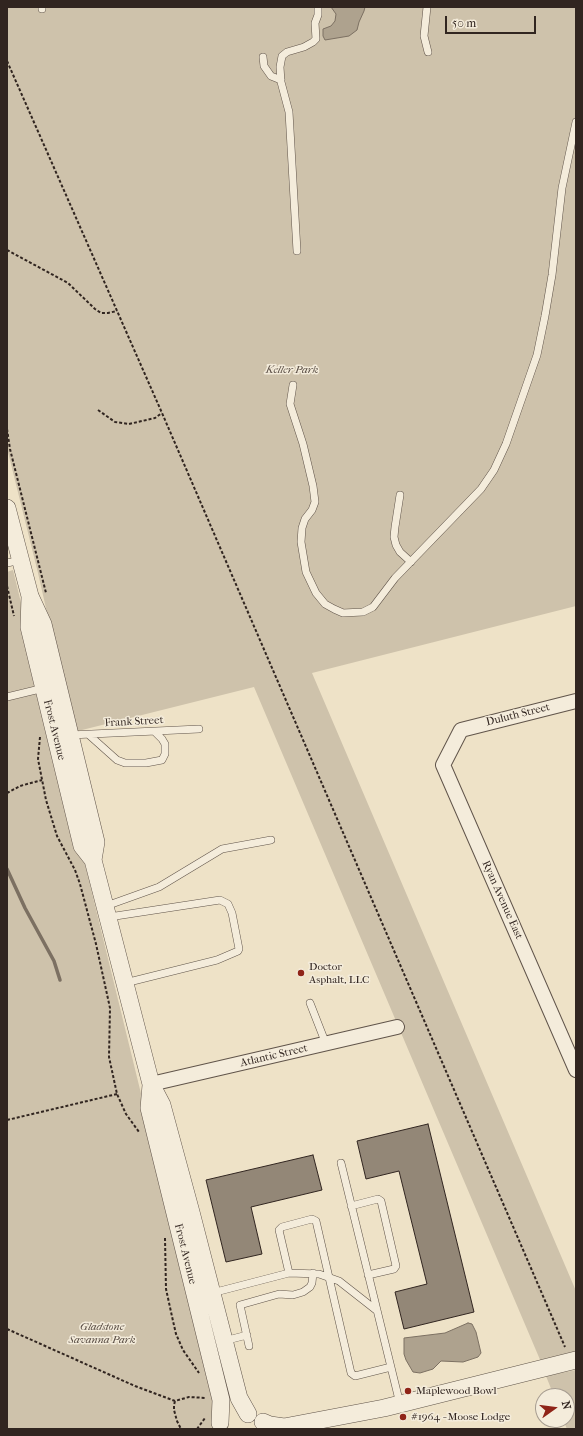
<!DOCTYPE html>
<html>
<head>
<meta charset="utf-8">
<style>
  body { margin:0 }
  #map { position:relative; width:583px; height:1436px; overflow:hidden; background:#eee2c7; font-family:"IM FELL French Canon",serif }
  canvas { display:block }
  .frame { position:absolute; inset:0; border:8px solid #312520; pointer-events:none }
  .north { position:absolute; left:535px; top:1388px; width:40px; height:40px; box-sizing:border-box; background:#f4ecdb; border:1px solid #a69c90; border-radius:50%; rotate:76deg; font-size:11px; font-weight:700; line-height:16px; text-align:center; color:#312520 }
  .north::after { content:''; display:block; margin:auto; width:14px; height:18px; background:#8f2418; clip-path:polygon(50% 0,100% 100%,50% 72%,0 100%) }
  .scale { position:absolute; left:445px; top:16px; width:91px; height:18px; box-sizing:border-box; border:2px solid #312520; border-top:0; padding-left:5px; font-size:12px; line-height:14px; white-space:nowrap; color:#312520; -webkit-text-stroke:3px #f4ecdb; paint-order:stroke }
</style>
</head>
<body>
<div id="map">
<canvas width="583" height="1436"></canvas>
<div class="frame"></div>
<div class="north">N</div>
<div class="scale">50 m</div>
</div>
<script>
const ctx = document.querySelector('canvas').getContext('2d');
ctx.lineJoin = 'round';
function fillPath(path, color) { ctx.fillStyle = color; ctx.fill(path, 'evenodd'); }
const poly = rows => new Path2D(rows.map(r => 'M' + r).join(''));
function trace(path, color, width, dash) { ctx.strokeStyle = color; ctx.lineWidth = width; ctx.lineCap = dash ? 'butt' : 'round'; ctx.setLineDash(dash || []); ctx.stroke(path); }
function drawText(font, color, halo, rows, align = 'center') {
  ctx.font = font + ' "IM FELL French Canon",serif'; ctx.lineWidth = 3; ctx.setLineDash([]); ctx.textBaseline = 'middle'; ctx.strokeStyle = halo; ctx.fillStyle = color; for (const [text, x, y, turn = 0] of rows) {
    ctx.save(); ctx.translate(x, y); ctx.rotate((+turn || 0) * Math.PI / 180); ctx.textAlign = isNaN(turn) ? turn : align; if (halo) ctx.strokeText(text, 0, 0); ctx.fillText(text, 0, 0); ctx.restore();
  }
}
fillPath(poly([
  [7,7,576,7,576,606,312,673,576,1291,576,1354,541,1362,254,687,74,732,38,573,7,448],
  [13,570,223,1429,7,1429,7,572],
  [576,1370,576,1429,567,1429,563,1420,567,1420,567,1396,554,1396,546,1376]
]), '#cec2ab');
const water = poly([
  [331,7,365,7,364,11,359,22,357,30,349,36,325,40,323,36,323,29,331,26,335,21,336,14,331,7],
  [468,1323,472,1324,476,1332,481,1353,478,1357,463,1362,441,1361,433,1369,420,1373,413,1372,406,1360,404,1354,404,1338,445,1333,468,1323]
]);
fillPath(water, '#aea28e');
trace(water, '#7c7062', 1);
trace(poly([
  [7,869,25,908,54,961,60,980]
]), '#7c7062', 3.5);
const building = poly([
  [428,1124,474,1312,404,1329,395,1292,427,1284,399,1171,366,1179,357,1141,428,1124],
  [313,1155,322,1190,251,1207,262,1254,226,1262,206,1180,313,1155]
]);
fillPath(building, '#938777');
trace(building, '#312520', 1);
const service = poly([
  [42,7,42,9],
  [427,7,424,36,428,52],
  [263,57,264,66,271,76,281,80],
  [297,251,289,112,281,82,280,67,282,56,287,52,304,47,313,42,316,39,315,23,318,15,318,7],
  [293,385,290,404,303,444,313,486,315,502,312,510,305,519,302,528,301,542,306,572,316,593,325,604,334,609,343,613,363,612,373,607,395,578,481,489,494,470,506,444,537,355,545,316,552,275,562,188,576,122],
  [400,495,395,527,394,537,396,545,400,552,411,562],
  [7,563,21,560],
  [7,697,44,688],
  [70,735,199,729],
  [89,735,117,760,125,763,146,763,162,760,165,754,165,744,162,739,155,732],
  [106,906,159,887,222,849,271,840],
  [109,917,220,900,228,904,232,913,239,949,238,951,217,960,125,983],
  [310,1003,326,1044],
  [341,1163,400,1404],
  [351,1206,378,1199,381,1201,396,1266,394,1269,368,1275],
  [289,1273,279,1230,282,1227,312,1219,316,1221,351,1373,355,1376,391,1367],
  [212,1293,289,1273,319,1274,339,1281,376,1310],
  [224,1341,247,1335],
  [249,1346,240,1305,279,1294,293,1295,303,1292,310,1287,312,1283,313,1273]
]);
const minor = poly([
  [576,701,461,730,443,765,576,1070],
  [151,1084,397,1027]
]);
const tertiary = poly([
  [7,508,30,596,43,624,96,842,93,860],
  [30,596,29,627,82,846,93,860,151,1084,162,1105,191,1212,239,1398,248,1414],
  [151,1085,149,1108,221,1400,220,1423],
  [263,1422,270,1425,284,1427,384,1408,576,1360]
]);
trace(service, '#60544a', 8);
trace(minor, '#60544a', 16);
trace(tertiary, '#60544a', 18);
trace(poly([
  [7,61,162,413,565,1347],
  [7,250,68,283,95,309,101,313,108,313,117,311],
  [98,410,115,422,129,424,155,418,162,413],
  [7,429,10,449,46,593],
  [7,586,14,616],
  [40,737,38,759,46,800,57,836,75,870,80,884,96,944,110,1008,109,1057,117,1094,126,1114,139,1132],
  [7,793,20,786,42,780],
  [7,1120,117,1094],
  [165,1238,166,1289,173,1321,176,1334,183,1350,199,1373],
  [7,1329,135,1386,175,1401,189,1397,206,1398],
  [175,1401,174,1405,174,1410,177,1421,181,1429],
  [197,1429,205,1418]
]), '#312520', 2, [3, 2]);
trace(service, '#f4ecdb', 7);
trace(minor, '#f4ecdb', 14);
trace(tertiary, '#f4ecdb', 17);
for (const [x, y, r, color] of [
  [301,973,4,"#8f2418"],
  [408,1391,4,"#8f2418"],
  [403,1417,4,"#8f2418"]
]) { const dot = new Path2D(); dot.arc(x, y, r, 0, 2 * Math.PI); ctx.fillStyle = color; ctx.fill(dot); trace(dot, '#f4ecdb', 1.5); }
drawText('italic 11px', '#584c43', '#f4ecdb', [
  ["Keller Park",292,370],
  ["Gladstone",102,1327],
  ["Savanna Park",102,1340]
]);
drawText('11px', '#312520', '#f4ecdb', [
  ["Duluth Street",518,715,-14],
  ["Frank Street",134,722,-3],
  ["Frost Avenue",54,730,76],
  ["Ryan Avenue East",502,900,66],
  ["Atlantic Street",274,1056,-13],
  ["Frost Avenue",185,1254,76]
]);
drawText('11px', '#312520', '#f4ecdb', [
  ["Doctor",309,967],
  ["Asphalt, LLC",309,980],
  ["Maplewood Bowl",416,1391],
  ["#1964 - Moose Lodge",411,1417]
], 'left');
</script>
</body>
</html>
